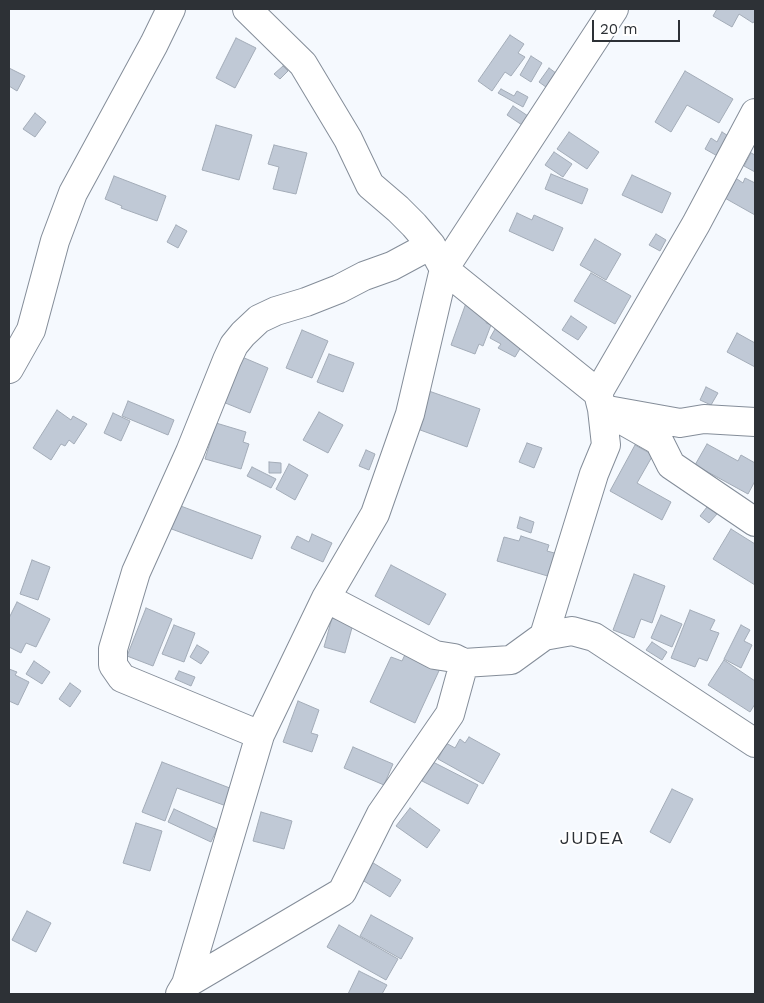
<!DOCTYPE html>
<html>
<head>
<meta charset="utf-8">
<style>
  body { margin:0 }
  #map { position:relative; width:764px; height:1003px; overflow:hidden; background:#f5f9fe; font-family:"Work Sans",sans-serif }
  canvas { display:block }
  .frame { position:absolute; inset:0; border:10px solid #2d3136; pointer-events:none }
  .scale { position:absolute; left:592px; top:20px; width:88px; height:22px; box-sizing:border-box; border:2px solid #2d3136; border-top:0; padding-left:6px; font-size:15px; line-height:18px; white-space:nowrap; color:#2d3136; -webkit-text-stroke:4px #fff; paint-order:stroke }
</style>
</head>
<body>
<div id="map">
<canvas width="764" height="1003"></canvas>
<div class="frame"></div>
<div class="scale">20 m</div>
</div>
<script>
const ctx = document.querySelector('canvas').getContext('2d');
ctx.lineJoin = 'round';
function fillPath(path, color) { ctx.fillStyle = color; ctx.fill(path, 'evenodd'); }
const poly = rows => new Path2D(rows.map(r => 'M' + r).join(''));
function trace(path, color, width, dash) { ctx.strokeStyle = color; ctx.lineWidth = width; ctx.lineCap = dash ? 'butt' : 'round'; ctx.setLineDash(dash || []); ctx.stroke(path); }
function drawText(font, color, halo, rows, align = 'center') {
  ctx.font = font + ' "Work Sans",sans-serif'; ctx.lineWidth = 4; ctx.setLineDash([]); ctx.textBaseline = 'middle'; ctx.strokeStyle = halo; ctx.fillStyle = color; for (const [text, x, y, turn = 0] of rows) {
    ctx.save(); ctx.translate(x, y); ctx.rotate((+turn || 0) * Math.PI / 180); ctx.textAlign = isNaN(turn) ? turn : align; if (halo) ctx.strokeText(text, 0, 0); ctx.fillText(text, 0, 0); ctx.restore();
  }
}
const building = poly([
  [717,9,755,9,755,20,753,23,739,14,732,27,713,16,717,9],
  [510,35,524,44,518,53,525,57,511,76,505,72,492,91,478,81,510,35],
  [236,38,256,48,235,88,216,78,236,38],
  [531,56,542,63,531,82,520,75,531,56],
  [283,66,288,71,280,79,274,74,283,66],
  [9,68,25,76,17,91,9,86,9,68],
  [549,68,560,76,550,90,539,82,549,68],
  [685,71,733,99,719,123,687,105,671,132,655,122,685,71],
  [501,89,514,96,517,91,528,97,523,107,498,93,501,89],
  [513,106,537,122,531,131,507,115,513,106],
  [35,113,46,122,35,137,23,129,35,113],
  [216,125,252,135,239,180,202,170,216,125],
  [569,132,599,152,587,169,557,149,569,132],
  [722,132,733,139,721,158,705,149,711,138,717,142,722,132],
  [274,145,307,153,296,194,273,189,279,167,268,164,274,145],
  [554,152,572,164,563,177,545,165,554,152],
  [751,153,755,155,755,172,744,166,751,153],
  [551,174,588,189,582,204,545,189,551,174],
  [632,175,671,193,662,213,622,195,632,175],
  [114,176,166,196,157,221,121,208,122,206,105,199,114,176],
  [734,177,743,183,745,178,755,183,755,215,723,197,734,177],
  [517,213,532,220,534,215,563,228,553,251,509,231,517,213],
  [176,225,187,231,178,248,167,242,176,225],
  [656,234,666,240,660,251,649,245,656,234],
  [595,239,621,254,606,280,580,265,595,239],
  [591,273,631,296,615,324,574,301,591,273],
  [466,303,490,311,486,323,491,325,483,346,479,344,475,354,451,345,466,303],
  [571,316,587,327,578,340,562,330,571,316],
  [499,322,527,337,515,357,498,348,501,344,490,338,499,322],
  [302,330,328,341,312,378,286,368,302,330],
  [737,333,755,343,755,367,727,352,737,333],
  [329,354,354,363,343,392,317,382,329,354],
  [242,357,268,368,250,413,223,402,242,357],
  [706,387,718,393,711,405,700,400,706,387],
  [426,390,480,409,467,447,412,427,426,390],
  [128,401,174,420,168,435,122,416,128,401],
  [57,410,71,420,73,416,87,424,74,444,69,440,65,446,61,444,51,460,33,448,57,410],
  [319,412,343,425,328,453,303,440,319,412],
  [113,413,130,421,121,441,104,433,113,413],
  [216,423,246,432,243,442,249,444,241,469,205,459,216,423],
  [527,443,542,448,534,468,519,462,527,443],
  [707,444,738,461,741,455,755,463,755,481,748,494,695,465,707,444],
  [635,445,653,455,637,483,671,502,662,520,610,491,635,445],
  [366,450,375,454,369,470,359,466,366,450],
  [269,462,281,463,281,473,269,473,269,462],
  [289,464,308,475,295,500,276,489,289,464],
  [252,467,276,479,271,488,247,476,252,467],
  [178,505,261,536,252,559,169,528,178,505],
  [707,507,717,514,709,523,700,516,707,507],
  [520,517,534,522,531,533,517,528,520,517],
  [731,529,755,544,755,585,713,559,731,529],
  [312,534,332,543,323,562,291,548,297,536,309,542,312,534],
  [521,536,549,545,547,551,558,554,551,577,497,561,504,537,519,541,521,536],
  [32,560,50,567,38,600,20,594,32,560],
  [391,565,446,594,429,625,375,596,391,565],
  [634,574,665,586,652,623,641,619,634,638,613,630,634,574],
  [17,602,50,619,36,647,26,643,21,653,9,647,9,618,17,602],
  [146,608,172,619,153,666,127,656,146,608],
  [690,610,715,620,710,630,719,633,707,661,699,658,695,667,671,658,690,610],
  [661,615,682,624,672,647,651,638,661,615],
  [332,618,353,624,345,653,324,647,332,618],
  [174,625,195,633,184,662,162,654,174,625],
  [741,625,750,630,744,641,752,645,741,668,724,659,741,625],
  [652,642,667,652,662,660,646,650,652,642],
  [197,645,209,652,201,664,190,657,197,645],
  [409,646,443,662,415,723,370,702,391,657,402,661,409,646],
  [724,660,755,681,755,704,750,712,708,685,724,660],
  [34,661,50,672,42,684,26,674,34,661],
  [9,669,17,672,15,675,29,682,18,705,9,701,9,669],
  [179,671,195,677,191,686,175,679,179,671],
  [70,683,81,691,70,707,59,699,70,683],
  [298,701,319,710,311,733,318,735,312,752,283,742,298,701],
  [469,737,500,754,483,784,438,759,446,743,455,748,460,739,465,743,469,737],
  [353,747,393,764,384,785,344,768,353,747],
  [431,761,478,785,468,804,422,781,431,761],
  [162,762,235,790,229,807,177,788,165,821,142,812,162,762],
  [672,789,693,799,670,843,650,832,672,789],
  [410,808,440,830,427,848,396,826,410,808],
  [174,809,217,829,211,842,168,822,174,809],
  [261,812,292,821,284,849,253,841,261,812],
  [136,823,162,831,150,871,123,863,136,823],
  [370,861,401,880,390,897,359,878,370,861],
  [27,911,51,923,36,952,12,940,27,911],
  [371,915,413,938,401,959,360,936,371,915],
  [339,925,398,959,386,980,327,947,339,925],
  [359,971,387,985,382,994,348,994,359,971]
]);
fillPath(building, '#c0c9d6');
trace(building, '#a3acb8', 1);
const street = poly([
  [247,9,303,64,348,139,370,185,398,209,414,225,431,245,444,269,598,393,602,409,680,423,704,419,755,422],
  [9,369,31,330,55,241,73,193,154,44,171,9],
  [598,393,696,224,755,113],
  [622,420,659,441,671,465,755,522],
  [326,598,435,655,454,658,464,663,511,660,544,636,572,631,594,637,755,743],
  [544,636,594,474,606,445,602,409],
  [260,735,122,678,113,665,113,649,136,572,190,452,227,360,234,345,243,334,259,319,276,311,306,302,339,289,364,276,392,266,431,245],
  [186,984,342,892,381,814,450,714,464,663],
  [180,994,186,984,260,735,326,598,375,514,410,414,444,269,614,9]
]);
trace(street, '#848d99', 30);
trace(street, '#fff', 28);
ctx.letterSpacing = '1px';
drawText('18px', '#2d3136', '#fff', [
  ["JUDEA",592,839]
]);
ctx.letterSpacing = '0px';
</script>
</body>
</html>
